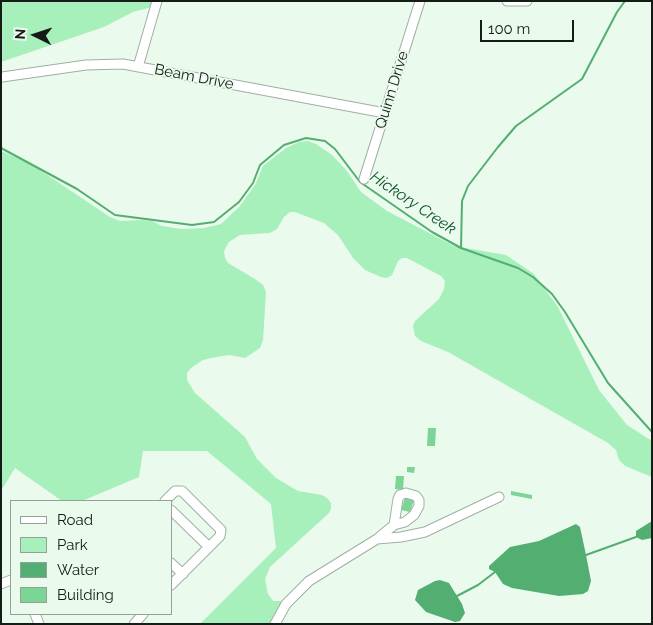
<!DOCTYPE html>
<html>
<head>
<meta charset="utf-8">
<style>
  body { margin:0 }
  #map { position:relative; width:653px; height:625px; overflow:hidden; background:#eafaed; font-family:Raleway,sans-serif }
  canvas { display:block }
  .frame { position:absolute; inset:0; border:2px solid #151b16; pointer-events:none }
  .legend { position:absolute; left:10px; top:500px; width:162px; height:115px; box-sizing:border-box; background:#eafaed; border:1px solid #95a197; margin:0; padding:6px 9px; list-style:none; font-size:15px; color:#151b16 }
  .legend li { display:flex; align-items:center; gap:10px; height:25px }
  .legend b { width:25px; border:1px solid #95a197 }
  .north { position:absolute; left:10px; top:10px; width:50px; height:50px; -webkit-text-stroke:4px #eafaed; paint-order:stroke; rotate:274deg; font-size:14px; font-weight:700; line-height:20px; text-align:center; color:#151b16 }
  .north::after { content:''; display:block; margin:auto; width:18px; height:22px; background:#151b16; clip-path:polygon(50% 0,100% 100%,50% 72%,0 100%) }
  .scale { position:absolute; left:480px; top:20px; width:94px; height:22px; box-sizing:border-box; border:2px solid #151b16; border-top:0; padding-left:6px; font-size:15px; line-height:18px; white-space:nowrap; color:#151b16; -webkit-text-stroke:4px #eafaed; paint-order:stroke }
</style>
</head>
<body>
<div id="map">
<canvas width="653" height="625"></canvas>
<div class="frame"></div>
<ul class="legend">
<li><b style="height:6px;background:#fff"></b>Road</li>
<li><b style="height:14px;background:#a7f0bb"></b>Park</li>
<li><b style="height:14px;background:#53ae71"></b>Water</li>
<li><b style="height:14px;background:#7bd696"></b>Building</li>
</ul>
<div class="north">N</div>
<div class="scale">100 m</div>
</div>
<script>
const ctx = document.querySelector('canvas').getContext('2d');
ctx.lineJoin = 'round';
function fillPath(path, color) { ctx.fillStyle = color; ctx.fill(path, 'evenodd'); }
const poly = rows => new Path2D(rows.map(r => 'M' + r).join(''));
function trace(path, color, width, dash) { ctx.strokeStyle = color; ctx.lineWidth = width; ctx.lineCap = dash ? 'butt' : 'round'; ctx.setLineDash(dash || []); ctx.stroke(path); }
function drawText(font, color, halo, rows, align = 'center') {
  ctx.font = font + ' Raleway,sans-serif'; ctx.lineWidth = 4; ctx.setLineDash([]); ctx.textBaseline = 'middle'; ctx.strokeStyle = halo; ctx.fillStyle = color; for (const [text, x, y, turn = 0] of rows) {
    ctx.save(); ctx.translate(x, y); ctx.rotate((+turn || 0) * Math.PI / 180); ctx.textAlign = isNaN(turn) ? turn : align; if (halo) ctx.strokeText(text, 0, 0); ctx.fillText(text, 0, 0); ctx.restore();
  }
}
fillPath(poly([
  [1,1,157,1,156,6,133,12,104,27,1,62],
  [308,141,316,144,332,155,347,171,361,192,387,211,454,246,506,255,534,274,558,307,599,390,627,425,652,441,652,477,625,466,619,460,616,450,608,443,448,352,421,341,415,336,413,326,415,321,439,299,444,289,445,281,441,276,407,258,402,258,398,261,392,275,387,278,381,277,365,270,353,258,338,235,324,223,295,212,290,212,284,217,277,229,270,233,240,235,229,242,224,251,225,258,228,263,255,279,263,285,266,292,263,340,260,348,245,358,230,355,216,357,203,360,191,368,187,373,187,380,195,393,245,437,257,459,276,478,298,491,322,495,327,498,331,503,331,509,329,513,270,567,265,579,268,594,273,601,284,601,269,624,200,624,276,548,271,504,207,451,143,451,139,477,82,501,62,501,15,468,1,491,1,151,31,164,110,217,120,221,140,220,152,221,162,226,182,229,204,228,221,224,239,207,255,185,263,166,286,148,299,142]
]), '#a7f0bb');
fillPath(poly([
  [652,521,652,538,642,540,636,537,636,531],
  [576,524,580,527,586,555,591,581,588,591,583,594,559,596,512,588,503,584,495,572,489,569,489,566,510,547,539,541],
  [440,580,449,583,462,604,465,613,460,621,455,622,426,612,415,600,418,590,435,581]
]), '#53ae71');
trace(poly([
  [1,148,77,189,115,215,192,225,214,222,239,202,253,183,260,165,284,145,306,138,325,141,335,149,360,182,432,232,461,248,518,268,533,277,552,294,565,312,608,383,652,432],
  [461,248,462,201,468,186,498,147,516,126,582,79,617,12,625,1],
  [586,555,636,537],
  [457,596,478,585,495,572]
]), '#53ae71', 2);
fillPath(poly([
  [428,428,436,428,435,446,427,446],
  [407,467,415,467,414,473,407,472],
  [396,476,404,476,403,490,395,489],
  [511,491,532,495,532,499,511,495],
  [405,498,414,500,410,512,401,510]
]), '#7bd696');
const minor = poly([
  [507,1,527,1],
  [138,67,157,1],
  [2,77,86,65,123,64,385,113],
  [364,179,420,1],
  [165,501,175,491,182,491,221,530,220,536,171,585],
  [171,510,209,547],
  [377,539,401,537,425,532,499,497],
  [171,563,183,574],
  [1,584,11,580],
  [35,614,39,624],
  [134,624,143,614],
  [275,624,286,604,309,581,377,539,394,525,405,522,414,515,419,506,419,500,416,496,406,493,400,495,398,499,394,525]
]);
trace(minor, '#a0afa3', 11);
trace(minor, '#fff', 9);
drawText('15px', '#151b16', '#eafaed', [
  ["Beam Drive",194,77,11],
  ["Quinn Drive",392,90,-73]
]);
drawText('italic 16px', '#10542c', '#eafaed', [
  ["Hickory Creek",413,203,34]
]);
</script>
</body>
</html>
